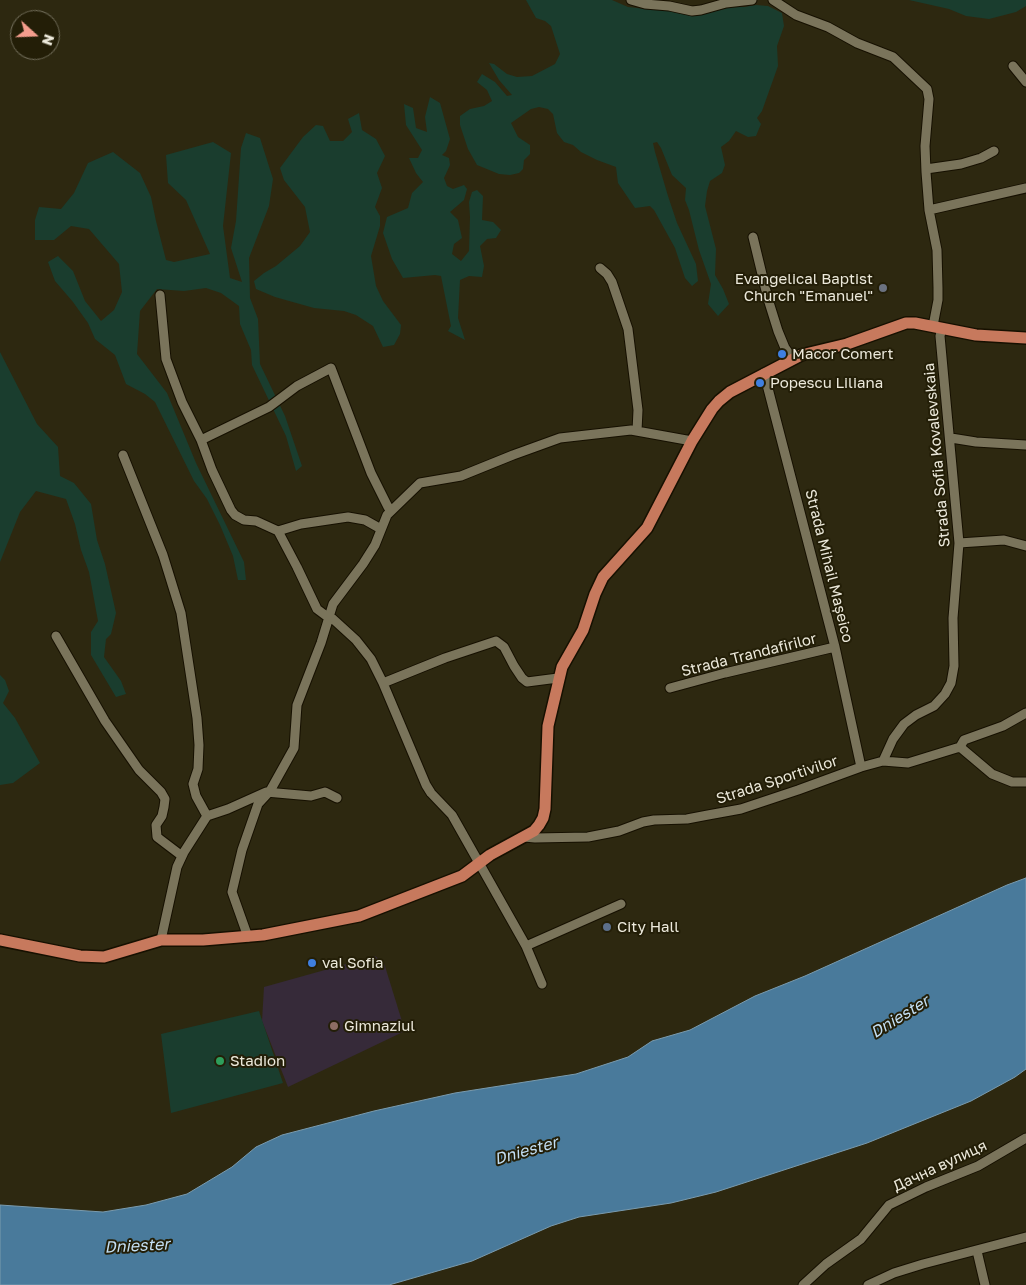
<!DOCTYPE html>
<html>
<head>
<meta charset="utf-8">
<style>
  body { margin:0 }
  #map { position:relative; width:1026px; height:1285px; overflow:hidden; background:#2d2810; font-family:"Golos Text",sans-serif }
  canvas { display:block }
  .north { position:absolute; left:10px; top:10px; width:50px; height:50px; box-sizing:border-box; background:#231e07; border:1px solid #736f5c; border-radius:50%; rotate:110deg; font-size:14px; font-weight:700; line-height:20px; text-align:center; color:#ece9db }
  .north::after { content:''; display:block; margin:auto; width:18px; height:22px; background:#f49d8d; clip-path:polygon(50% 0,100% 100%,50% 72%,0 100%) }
</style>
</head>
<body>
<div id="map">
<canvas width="1026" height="1285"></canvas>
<div class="north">N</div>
</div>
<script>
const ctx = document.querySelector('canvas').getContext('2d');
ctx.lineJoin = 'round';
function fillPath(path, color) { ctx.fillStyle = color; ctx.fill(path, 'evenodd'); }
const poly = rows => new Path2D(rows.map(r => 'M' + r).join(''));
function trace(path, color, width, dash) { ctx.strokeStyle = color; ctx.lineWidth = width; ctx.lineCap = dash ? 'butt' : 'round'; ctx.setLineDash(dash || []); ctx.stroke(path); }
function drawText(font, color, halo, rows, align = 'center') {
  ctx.font = font + ' "Golos Text",sans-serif'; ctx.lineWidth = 4; ctx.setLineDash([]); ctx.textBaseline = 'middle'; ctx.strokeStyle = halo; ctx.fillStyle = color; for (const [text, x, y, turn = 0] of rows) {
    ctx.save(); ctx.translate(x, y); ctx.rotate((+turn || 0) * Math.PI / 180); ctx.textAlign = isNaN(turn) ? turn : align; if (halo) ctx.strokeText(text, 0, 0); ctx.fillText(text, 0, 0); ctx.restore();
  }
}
fillPath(poly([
  [375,956,384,963,405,1031,288,1087,262,1021,264,987]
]), '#362a39');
fillPath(poly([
  [526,0,612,0,628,7,655,10,664,8,744,7,756,5,768,6,782,13,784,26,777,46,778,66,762,111,757,118,761,124,756,136,748,137,736,131,729,141,721,147,725,165,722,173,710,181,707,191,705,206,716,249,715,275,723,289,729,304,718,316,708,304,711,284,699,250,689,210,685,200,686,188,672,175,661,148,657,142,653,143,655,152,668,196,677,223,696,264,698,281,692,286,685,278,675,248,654,210,650,206,635,208,618,183,616,167,597,160,581,152,573,145,564,142,557,133,553,114,548,109,539,107,531,109,511,123,518,137,530,145,530,154,524,160,523,169,519,173,510,175,499,174,477,165,468,149,460,125,460,116,470,109,484,106,492,101,487,90,477,82,482,74,495,82,507,96,512,95,499,80,489,63,494,64,507,74,517,77,532,76,555,64,560,54,551,26,545,21,536,18],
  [909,0,1026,0,1026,6,1016,12,989,19,966,16,949,9],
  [430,97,440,103,450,139,446,151,442,155,449,158,450,165,444,178,447,186,453,189,464,185,467,189,464,200,450,212,458,220,462,238,454,244,452,254,461,261,469,251,470,217,469,202,472,192,477,190,483,196,482,220,493,222,501,230,496,238,487,239,480,246,484,266,482,277,469,276,460,280,458,318,465,340,448,331,451,326,441,276,435,275,403,278,392,259,383,233,387,217,408,208,412,193,423,182,416,173,409,158,418,158,422,150,406,125,404,104,413,108,416,128,427,132,425,117],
  [359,113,362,130,376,139,385,156,377,173,382,188,375,207,380,216,380,226,371,256,376,286,383,301,401,325,400,334,394,345,383,347,373,326,356,315,344,311,314,308,275,297,256,289,254,281,264,273,276,266,300,246,310,232,305,207,284,180,280,168,303,137,316,125,323,126,330,141,343,141,352,132,348,119],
  [246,133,260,138,273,179,269,206,249,258,250,298,258,319,260,364,285,416,302,466,296,471,286,436,252,365,251,350,240,324,239,306,221,293,206,288,184,291,157,289,140,311,137,354,167,393,196,463,244,562,246,580,238,580,233,556,220,525,207,499,194,481,155,402,145,394,126,384,115,355,95,339,88,323,73,302,55,281,48,262,58,256,73,271,85,301,101,321,114,310,122,292,119,264,89,229,71,226,54,240,35,240,35,220,39,207,61,209,74,193,88,163,113,152,140,173,151,197,156,221,166,260,174,262,210,254,186,200,168,183,166,155,213,142,231,153,223,226,230,278,242,282,231,248,236,221,241,148],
  [0,352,37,424,58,447,60,476,74,483,91,504,97,540,105,564,116,613,111,634,106,639,104,657,121,681,126,694,116,697,91,655,91,632,98,621,89,572,81,550,75,524,66,499,36,491,20,512,0,562],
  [0,675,5,680,9,691,3,703,15,718,40,763,13,783,0,785],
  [259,1011,283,1083,171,1113,161,1034]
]), '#1a3d2e');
const water = poly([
  [1026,878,1026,1069,1015,1077,971,1101,867,1143,716,1192,671,1203,579,1217,551,1226,472,1261,389,1285,0,1285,0,1205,103,1212,146,1205,187,1194,232,1167,256,1147,282,1135,374,1111,455,1093,576,1074,628,1057,652,1041,690,1030,755,996,805,976,1007,885,1026,878]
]);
fillPath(water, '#497a9b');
trace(water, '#7a9bae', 1);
const minor = poly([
  [631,0,645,4,669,6,692,11,701,10,726,3,752,0],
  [773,0,796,15,828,27,857,43,893,57,927,89,929,99,925,146,926,172,929,210,937,250,938,288,938,300,933,326],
  [1013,66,1026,82],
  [926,169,961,164,981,158,994,151],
  [929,210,1026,188],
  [753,237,768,299,778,331,785,348,793,359],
  [600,268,607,274,612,282,628,329,638,410,637,431],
  [160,295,166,359,182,402,201,440,212,470,231,510,235,515,244,520,256,521,278,531,297,567,317,609,325,615,333,619,356,640,371,659,383,683,426,785,431,793,452,815,526,946,542,984],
  [764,373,835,647,861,767],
  [951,438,976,442,1026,445],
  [201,440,269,407,297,386,331,368,371,473,388,507,392,509],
  [123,455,163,555,181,613,197,718,199,745,198,769,193,784,196,796,207,816],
  [278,531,301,524,348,517,365,520,381,529],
  [959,543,1004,540,1026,546],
  [56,636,105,721,139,770,161,792,165,799,164,807,162,816,156,825,157,837,182,856],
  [383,683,445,658,496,641,504,647,514,666,522,678,527,682,558,678],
  [670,688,725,673,835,647],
  [960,747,964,740,1003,726,1026,713],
  [883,761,893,739,904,724,916,715,934,706,945,694,951,683,954,666,953,618,959,543,940,336,942,328],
  [524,837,535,838,588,837,619,831,643,822,654,820,687,819,708,815,741,809,798,790,861,767,883,761,908,763,960,747,992,774,1012,782,1026,782],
  [248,937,232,892,242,850,258,804,270,791,294,748,297,705,321,643,333,604,363,564,375,545,387,515,420,483,461,476,513,455,560,438,631,430,692,441],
  [161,940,177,867,184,852,207,816,228,809,266,792,311,796,325,792,337,798],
  [526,946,621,904],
  [977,1251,985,1285],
  [803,1285,826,1264,861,1239,889,1205,926,1187,978,1166,1026,1138],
  [868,1285,894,1273,923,1264,1026,1237]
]);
const major = poly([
  [0,940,80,956,104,957,161,940,203,940,263,935,359,916,462,876,490,855,534,831,539,825,543,818,545,809,548,726,562,667,583,630,595,594,603,577,647,528,692,441,712,409,719,401,730,392,801,355,847,344,906,323,915,323,976,335,1026,338]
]);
trace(minor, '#161000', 11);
trace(major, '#161000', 14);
trace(minor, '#7a745b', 9);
trace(major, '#c7795d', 11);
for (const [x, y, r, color] of [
  [883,288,5,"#6b7280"],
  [782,354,5,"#3f7fe0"],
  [760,383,5,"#3f7fe0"],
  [607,927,5,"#5c6f8a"],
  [312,963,5,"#3f7fe0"],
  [334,1026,5,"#8d6e63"],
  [220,1061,5,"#2e9e5b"]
]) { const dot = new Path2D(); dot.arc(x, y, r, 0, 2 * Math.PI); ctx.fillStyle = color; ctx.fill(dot); trace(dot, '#231e07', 2); }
drawText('15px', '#ece9db', '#231e07', [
  ["Evangelical Baptist",873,279,"right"],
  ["Church \"Emanuel\"",873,296,"right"],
  ["Macor Comert",792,354],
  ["Popescu Liliana",770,383],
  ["City Hall",617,927],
  ["val Sofia",322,963],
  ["Gimnaziul",344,1026],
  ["Stadion",230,1061]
], 'left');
drawText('15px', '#ece9db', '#231e07', [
  ["Strada Sofia Kovalevskaia",937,455,-95],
  ["Strada Mihail Mașeico",829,566,76],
  ["Strada Trandafirilor",749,655,-14],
  ["Strada Sportivilor",777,780,-18],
  ["Дачна вулиця",940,1166,-25]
]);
drawText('italic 16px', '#c3dff4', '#231e07', [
  ["Dniester",900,1017,-32],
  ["Dniester",526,1151,-16],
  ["Dniester",137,1246,-3]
]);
</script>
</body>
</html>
